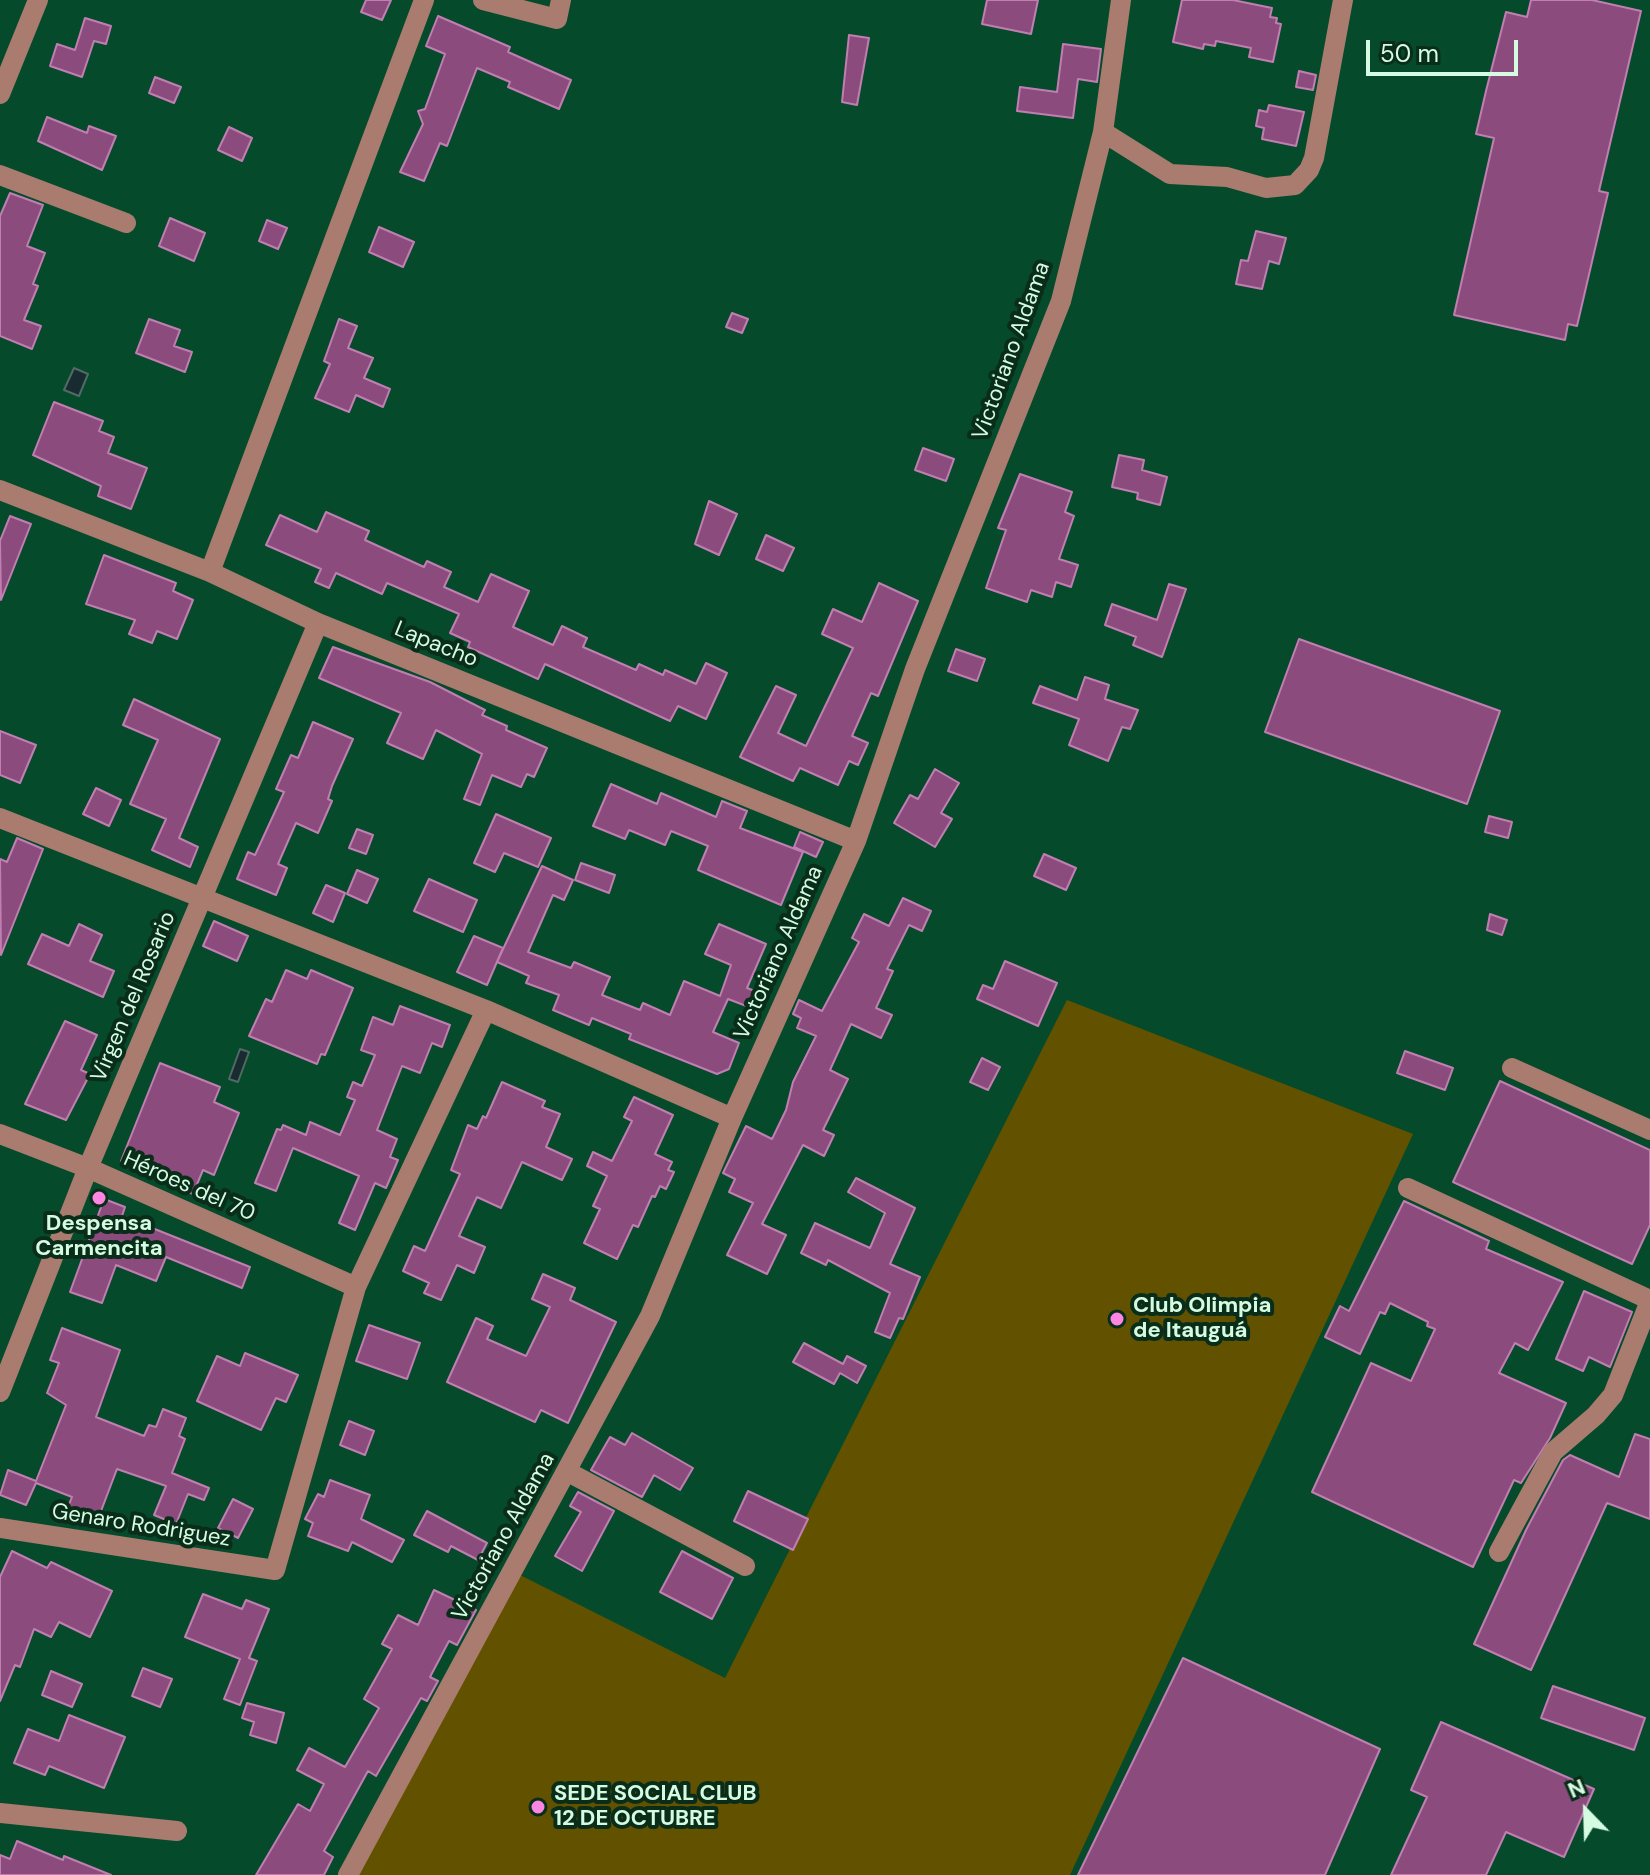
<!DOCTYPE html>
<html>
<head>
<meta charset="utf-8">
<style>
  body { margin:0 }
  #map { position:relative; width:1650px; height:1875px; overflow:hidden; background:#054b2b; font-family:"DM Sans",sans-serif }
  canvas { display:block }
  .north { position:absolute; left:1546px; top:1771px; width:80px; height:80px; -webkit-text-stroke:6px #0a2d1a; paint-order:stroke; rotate:337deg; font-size:22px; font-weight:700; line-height:32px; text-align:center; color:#d5fce2 }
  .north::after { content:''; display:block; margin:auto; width:28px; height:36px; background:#d5fce2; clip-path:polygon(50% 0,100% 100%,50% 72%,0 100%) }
  .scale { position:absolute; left:1366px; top:40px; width:152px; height:36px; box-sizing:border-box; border:4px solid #d5fce2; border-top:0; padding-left:10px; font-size:24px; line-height:28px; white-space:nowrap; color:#d5fce2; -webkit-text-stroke:6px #0a2d1a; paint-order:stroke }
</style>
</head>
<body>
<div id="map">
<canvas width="1650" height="1875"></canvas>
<div class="north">N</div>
<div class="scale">50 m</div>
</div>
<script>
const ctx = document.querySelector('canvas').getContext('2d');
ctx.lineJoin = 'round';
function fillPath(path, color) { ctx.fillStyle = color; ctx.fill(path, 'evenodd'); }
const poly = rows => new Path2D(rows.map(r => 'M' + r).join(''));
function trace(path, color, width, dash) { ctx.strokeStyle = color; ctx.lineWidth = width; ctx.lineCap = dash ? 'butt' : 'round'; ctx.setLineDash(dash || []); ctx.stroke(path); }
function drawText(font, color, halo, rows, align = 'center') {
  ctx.font = font + ' "DM Sans",sans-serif'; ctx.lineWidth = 8; ctx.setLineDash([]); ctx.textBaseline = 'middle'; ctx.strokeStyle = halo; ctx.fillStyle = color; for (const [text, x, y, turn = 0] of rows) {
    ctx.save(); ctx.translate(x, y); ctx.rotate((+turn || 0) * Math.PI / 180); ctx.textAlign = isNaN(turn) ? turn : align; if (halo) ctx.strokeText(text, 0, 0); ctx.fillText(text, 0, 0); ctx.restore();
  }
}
fillPath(poly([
  [1067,1000,1413,1134,1070,1875,352,1875,516,1573,725,1678]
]), '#625200');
const water = poly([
  [74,368,88,374,79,396,64,390,74,368],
  [240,1049,249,1052,238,1082,229,1079,240,1049]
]);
fillPath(water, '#182b30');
trace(water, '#516a65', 2);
const building = poly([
  [366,0,391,0,382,20,361,12,366,0],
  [987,0,1038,0,1031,34,982,24,987,0],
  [1182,0,1233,0,1272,8,1270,17,1277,18,1276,23,1281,24,1273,62,1249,57,1251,48,1216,41,1215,46,1204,44,1203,49,1173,42,1182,0],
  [1531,0,1592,0,1641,11,1599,191,1608,193,1577,326,1568,324,1565,340,1454,315,1494,138,1476,134,1486,91,1506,12,1527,17,1531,0],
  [438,16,510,47,508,52,571,80,559,109,508,87,510,82,477,68,447,146,440,143,424,181,400,172,423,124,418,111,425,109,445,54,426,46,438,16],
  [85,18,111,26,106,44,94,41,82,77,50,66,57,44,75,50,85,18],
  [849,35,869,38,857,105,842,102,849,35],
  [1063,44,1101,49,1097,82,1078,79,1073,118,1017,111,1020,87,1057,92,1063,44],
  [1299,71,1316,75,1313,90,1296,87,1299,71],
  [155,77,181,87,174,103,149,93,155,77],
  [1269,105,1304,112,1296,146,1262,139,1264,128,1256,126,1259,110,1267,112,1269,105],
  [47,117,87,133,89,126,116,136,102,170,38,141,47,117],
  [229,127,252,138,242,161,218,150,229,127],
  [10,193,43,205,27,246,45,253,33,284,38,286,24,320,41,326,32,349,0,336,0,216,10,193],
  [170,218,205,233,194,261,159,246,170,218],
  [267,220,287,228,278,249,259,241,267,220],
  [379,227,414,242,403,267,369,252,379,227],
  [1256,231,1286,238,1279,264,1269,261,1262,289,1236,284,1241,260,1248,261,1256,231],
  [732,313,748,319,742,333,726,327,732,313],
  [149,319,180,330,174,346,192,352,185,372,136,353,149,319],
  [339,319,357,326,348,348,373,358,364,378,390,389,383,407,356,395,349,412,315,398,330,364,324,361,339,319],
  [54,402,103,421,99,431,114,437,108,453,147,468,131,509,98,496,101,486,33,455,54,402],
  [923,448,954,459,946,481,915,470,923,448],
  [1119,455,1144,460,1142,470,1167,477,1160,505,1137,499,1138,493,1112,487,1119,455],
  [1020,474,1072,492,1065,512,1074,516,1059,559,1078,565,1071,587,1056,582,1052,597,1031,590,1027,602,986,588,1006,530,998,528,1020,474],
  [709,501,737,514,719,555,695,544,709,501],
  [326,512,369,531,365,540,424,567,427,561,451,572,444,587,478,602,491,574,529,591,513,627,553,645,562,626,587,638,583,647,636,670,639,664,663,675,665,670,696,684,706,663,727,673,706,719,678,706,670,721,545,664,538,679,468,647,470,642,450,633,459,614,387,583,382,594,336,573,329,588,315,582,321,569,266,545,280,515,317,532,326,512],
  [10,516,31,524,1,600,0,541,10,516],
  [766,535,794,548,783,571,756,559,766,535],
  [104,555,176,583,173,591,193,600,177,639,157,631,152,643,129,634,135,620,86,604,104,555],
  [879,583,918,601,878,696,871,693,852,736,868,743,858,765,849,761,838,785,800,768,793,781,740,757,776,686,796,695,778,733,806,746,853,648,822,634,833,609,862,622,879,583],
  [1169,584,1186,589,1162,657,1133,645,1136,637,1105,625,1112,604,1157,620,1169,584],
  [1299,639,1500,711,1467,804,1265,732,1299,639],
  [333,647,430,682,485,710,482,715,507,726,506,730,547,748,534,777,527,774,521,787,492,775,480,805,464,799,482,754,436,730,423,759,387,743,401,713,319,678,333,647],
  [956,649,985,659,977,681,948,671,956,649],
  [1085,677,1109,685,1105,699,1138,710,1130,729,1122,727,1108,761,1069,745,1079,719,1033,703,1040,686,1077,700,1085,677],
  [134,699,220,739,179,838,198,847,190,867,152,850,166,819,130,804,158,740,123,725,134,699],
  [313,722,353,739,332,786,328,799,332,801,318,833,296,823,278,864,287,868,276,895,237,879,248,852,255,855,284,792,276,789,291,755,298,758,313,722],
  [0,731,36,745,20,783,0,775,0,731],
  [935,769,959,783,941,813,952,819,935,847,894,823,910,795,918,799,935,769],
  [611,784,657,804,661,793,716,817,722,801,747,811,740,828,803,852,781,905,698,870,708,846,671,831,665,845,629,830,625,839,593,826,611,784],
  [96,788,121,800,109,826,83,814,96,788],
  [496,814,551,838,538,867,504,853,495,872,474,863,496,814],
  [1489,816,1512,822,1508,838,1485,832,1489,816],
  [357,829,373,835,366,854,349,848,357,829],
  [800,832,823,842,816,857,794,847,800,832],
  [17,838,43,849,1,955,0,859,7,862,17,838],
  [1044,854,1076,868,1066,890,1034,876,1044,854],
  [581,863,615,875,609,893,575,880,581,863],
  [542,866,573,880,564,900,553,895,528,952,571,968,574,962,610,977,602,995,640,1010,643,1003,670,1015,684,981,720,996,731,965,705,954,719,924,766,944,747,988,755,991,749,1007,728,999,713,1032,739,1043,729,1069,717,1074,629,1039,631,1034,592,1018,589,1025,553,1010,559,995,526,983,529,976,497,962,542,866],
  [357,870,378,879,367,903,347,894,357,870],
  [429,879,477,900,463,932,414,911,429,879],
  [326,885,345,893,333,922,313,913,326,885],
  [903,898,931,911,922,931,909,925,887,969,893,971,876,1008,892,1015,881,1038,851,1024,830,1070,848,1079,823,1130,834,1135,824,1156,803,1145,762,1224,786,1235,767,1274,727,1255,753,1203,729,1192,735,1179,723,1173,746,1126,772,1139,786,1110,793,1082,816,1036,797,1028,801,1018,793,1014,799,1000,822,1011,859,942,852,938,864,914,889,926,903,898],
  [1490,914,1507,920,1502,935,1487,930,1490,914],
  [214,921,248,936,237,961,203,946,214,921],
  [79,924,102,935,90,961,114,971,103,997,28,964,42,934,69,946,79,924],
  [474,936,503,948,487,985,457,972,474,936],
  [1005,961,1057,983,1038,1026,977,999,983,985,993,989,1005,961],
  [286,970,307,979,311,970,353,988,325,1055,321,1054,317,1064,249,1036,266,999,272,1002,286,970],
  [400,1006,450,1025,442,1047,432,1043,420,1073,402,1066,377,1130,397,1139,390,1157,398,1160,386,1188,375,1183,355,1230,339,1223,359,1176,293,1148,276,1191,255,1183,277,1129,281,1130,283,1125,306,1135,310,1122,340,1135,355,1100,347,1097,353,1082,362,1086,375,1055,361,1050,373,1017,393,1025,400,1006],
  [65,1021,97,1035,81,1070,90,1074,66,1120,25,1104,65,1021],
  [1405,1051,1453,1068,1445,1090,1397,1073,1405,1051],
  [982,1058,1000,1067,988,1090,970,1082,982,1058],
  [160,1063,220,1087,214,1102,239,1113,214,1175,203,1170,193,1194,175,1187,177,1183,121,1161,160,1063],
  [1500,1081,1650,1150,1650,1225,1632,1264,1453,1182,1500,1081],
  [502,1082,545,1101,542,1107,560,1114,546,1147,572,1159,562,1180,522,1162,501,1208,477,1197,459,1236,485,1247,474,1273,457,1265,441,1300,424,1293,429,1283,403,1271,414,1246,425,1251,460,1174,451,1170,468,1125,477,1129,483,1116,486,1118,502,1082],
  [634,1097,673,1115,655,1154,672,1162,668,1170,674,1172,666,1189,660,1186,655,1197,652,1196,638,1227,633,1225,617,1259,584,1243,600,1209,593,1206,607,1176,587,1166,593,1152,612,1161,632,1121,624,1117,634,1097],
  [856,1178,915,1208,890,1264,920,1277,903,1319,899,1318,890,1338,875,1332,890,1293,828,1260,826,1265,801,1253,815,1223,870,1248,885,1213,848,1192,856,1178],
  [104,1199,125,1207,122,1216,250,1267,242,1288,166,1257,156,1281,116,1265,102,1303,70,1292,104,1199],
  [1404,1201,1489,1241,1486,1249,1563,1282,1528,1350,1515,1343,1499,1373,1566,1403,1550,1438,1521,1483,1514,1480,1473,1567,1312,1492,1371,1363,1411,1381,1435,1329,1427,1326,1428,1322,1390,1303,1385,1314,1380,1312,1360,1354,1325,1337,1340,1306,1349,1311,1404,1201],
  [543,1274,575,1288,570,1300,616,1322,568,1423,541,1410,535,1422,447,1382,476,1318,493,1326,487,1339,526,1356,550,1307,532,1299,543,1274],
  [1584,1291,1632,1312,1610,1367,1589,1357,1583,1371,1556,1359,1584,1291],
  [369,1325,420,1343,407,1379,356,1361,369,1325],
  [62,1328,120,1350,96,1417,144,1436,149,1425,156,1427,163,1409,186,1418,179,1436,185,1439,172,1473,209,1488,204,1500,188,1494,176,1524,154,1515,166,1486,117,1469,98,1519,68,1507,72,1497,36,1483,26,1505,0,1495,8,1470,36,1481,66,1405,47,1393,59,1363,50,1360,62,1328],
  [804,1343,843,1364,847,1356,866,1366,857,1383,840,1373,834,1384,793,1362,804,1343],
  [245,1353,298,1375,286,1402,276,1398,261,1430,197,1401,217,1356,240,1366,245,1353],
  [349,1421,374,1431,365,1455,340,1445,349,1421],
  [632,1433,693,1468,680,1490,654,1475,642,1497,591,1470,610,1437,625,1445,632,1433],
  [1635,1434,1650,1439,1650,1519,1607,1503,1531,1670,1474,1644,1526,1530,1563,1460,1570,1455,1619,1477,1635,1434],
  [330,1480,370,1495,361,1519,404,1540,392,1562,352,1542,348,1551,308,1536,313,1523,305,1519,318,1494,324,1497,330,1480],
  [748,1491,808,1519,793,1550,734,1521,748,1491],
  [578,1492,614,1511,582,1571,555,1556,581,1512,570,1506,578,1492],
  [233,1499,253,1509,238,1538,218,1528,233,1499],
  [427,1511,487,1543,478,1560,451,1546,448,1552,414,1535,427,1511],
  [12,1551,47,1568,51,1562,112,1591,90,1637,59,1622,51,1637,34,1629,20,1667,15,1665,0,1701,0,1577,12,1551],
  [682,1551,733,1578,712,1619,660,1592,682,1551],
  [434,1590,476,1610,457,1645,449,1641,430,1677,438,1681,427,1701,421,1698,376,1776,368,1771,324,1851,333,1857,324,1875,256,1875,298,1804,310,1811,324,1784,297,1770,309,1748,345,1767,379,1708,364,1699,392,1649,382,1644,398,1615,418,1625,434,1590],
  [203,1594,242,1609,246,1600,269,1609,249,1658,257,1661,240,1705,224,1699,240,1659,185,1637,203,1594],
  [1183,1658,1380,1749,1325,1875,1078,1875,1183,1658],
  [143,1668,172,1679,160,1707,132,1696,143,1668],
  [51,1671,82,1684,72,1707,42,1695,51,1671],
  [1553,1686,1645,1718,1634,1750,1541,1718,1553,1686],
  [247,1703,284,1713,276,1743,250,1735,254,1722,242,1718,247,1703],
  [69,1715,125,1737,104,1788,49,1766,45,1775,14,1763,28,1729,59,1741,69,1715],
  [1441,1722,1594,1789,1564,1857,1506,1832,1486,1875,1391,1875,1427,1797,1411,1790,1441,1722],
  [17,1841,63,1860,64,1856,111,1875,0,1875,0,1855,10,1859,17,1841]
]);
fillPath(building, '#8b4c7d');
trace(building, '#c17eb1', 2);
trace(poly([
  [483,0,557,19,561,0],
  [0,94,38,0],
  [1103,132,1170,174,1227,177,1266,188,1295,185,1309,170,1314,158,1343,0],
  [0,175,126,223],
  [0,490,210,572,318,623,856,841],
  [210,572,424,0],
  [0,818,486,1010,732,1118],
  [1512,1068,1650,1130],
  [0,1134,88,1168,356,1287],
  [1408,1188,1650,1300],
  [0,1392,88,1168,318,623],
  [568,1472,745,1566],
  [0,1528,275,1570,356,1287,486,1010],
  [1499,1552,1553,1452,1596,1415,1613,1395,1650,1301],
  [0,1813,177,1831],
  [348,1875,650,1316,732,1118,856,841,915,669,1061,301,1103,132,1121,0]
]), '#a97c6f', 20);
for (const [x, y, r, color] of [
  [99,1198,8,"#fd86e2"],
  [1117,1319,8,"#fd86e2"],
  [538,1807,8,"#fd86e2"]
]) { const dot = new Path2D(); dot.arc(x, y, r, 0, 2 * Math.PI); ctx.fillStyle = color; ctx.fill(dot); trace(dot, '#0a2d1a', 3); }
drawText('22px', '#d5fce2', '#0a2d1a', [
  ["Victoriano Aldama",1012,351,-70],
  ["Lapacho",436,645,22],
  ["Victoriano Aldama",779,953,-66],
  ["Virgen del Rosario",134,997,-67],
  ["Héroes del 70",189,1187,24],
  ["Genaro Rodriguez",141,1526,9],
  ["Victoriano Aldama",504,1537,-61]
]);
drawText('bold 22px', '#d5fce2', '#0a2d1a', [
  ["Despensa",99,1224,"center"],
  ["Carmencita",99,1249,"center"],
  ["Club Olimpia",1133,1306],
  ["de Itauguá",1133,1331],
  ["SEDE SOCIAL CLUB",554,1794],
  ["12 DE OCTUBRE",554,1819]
], 'left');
</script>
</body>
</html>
